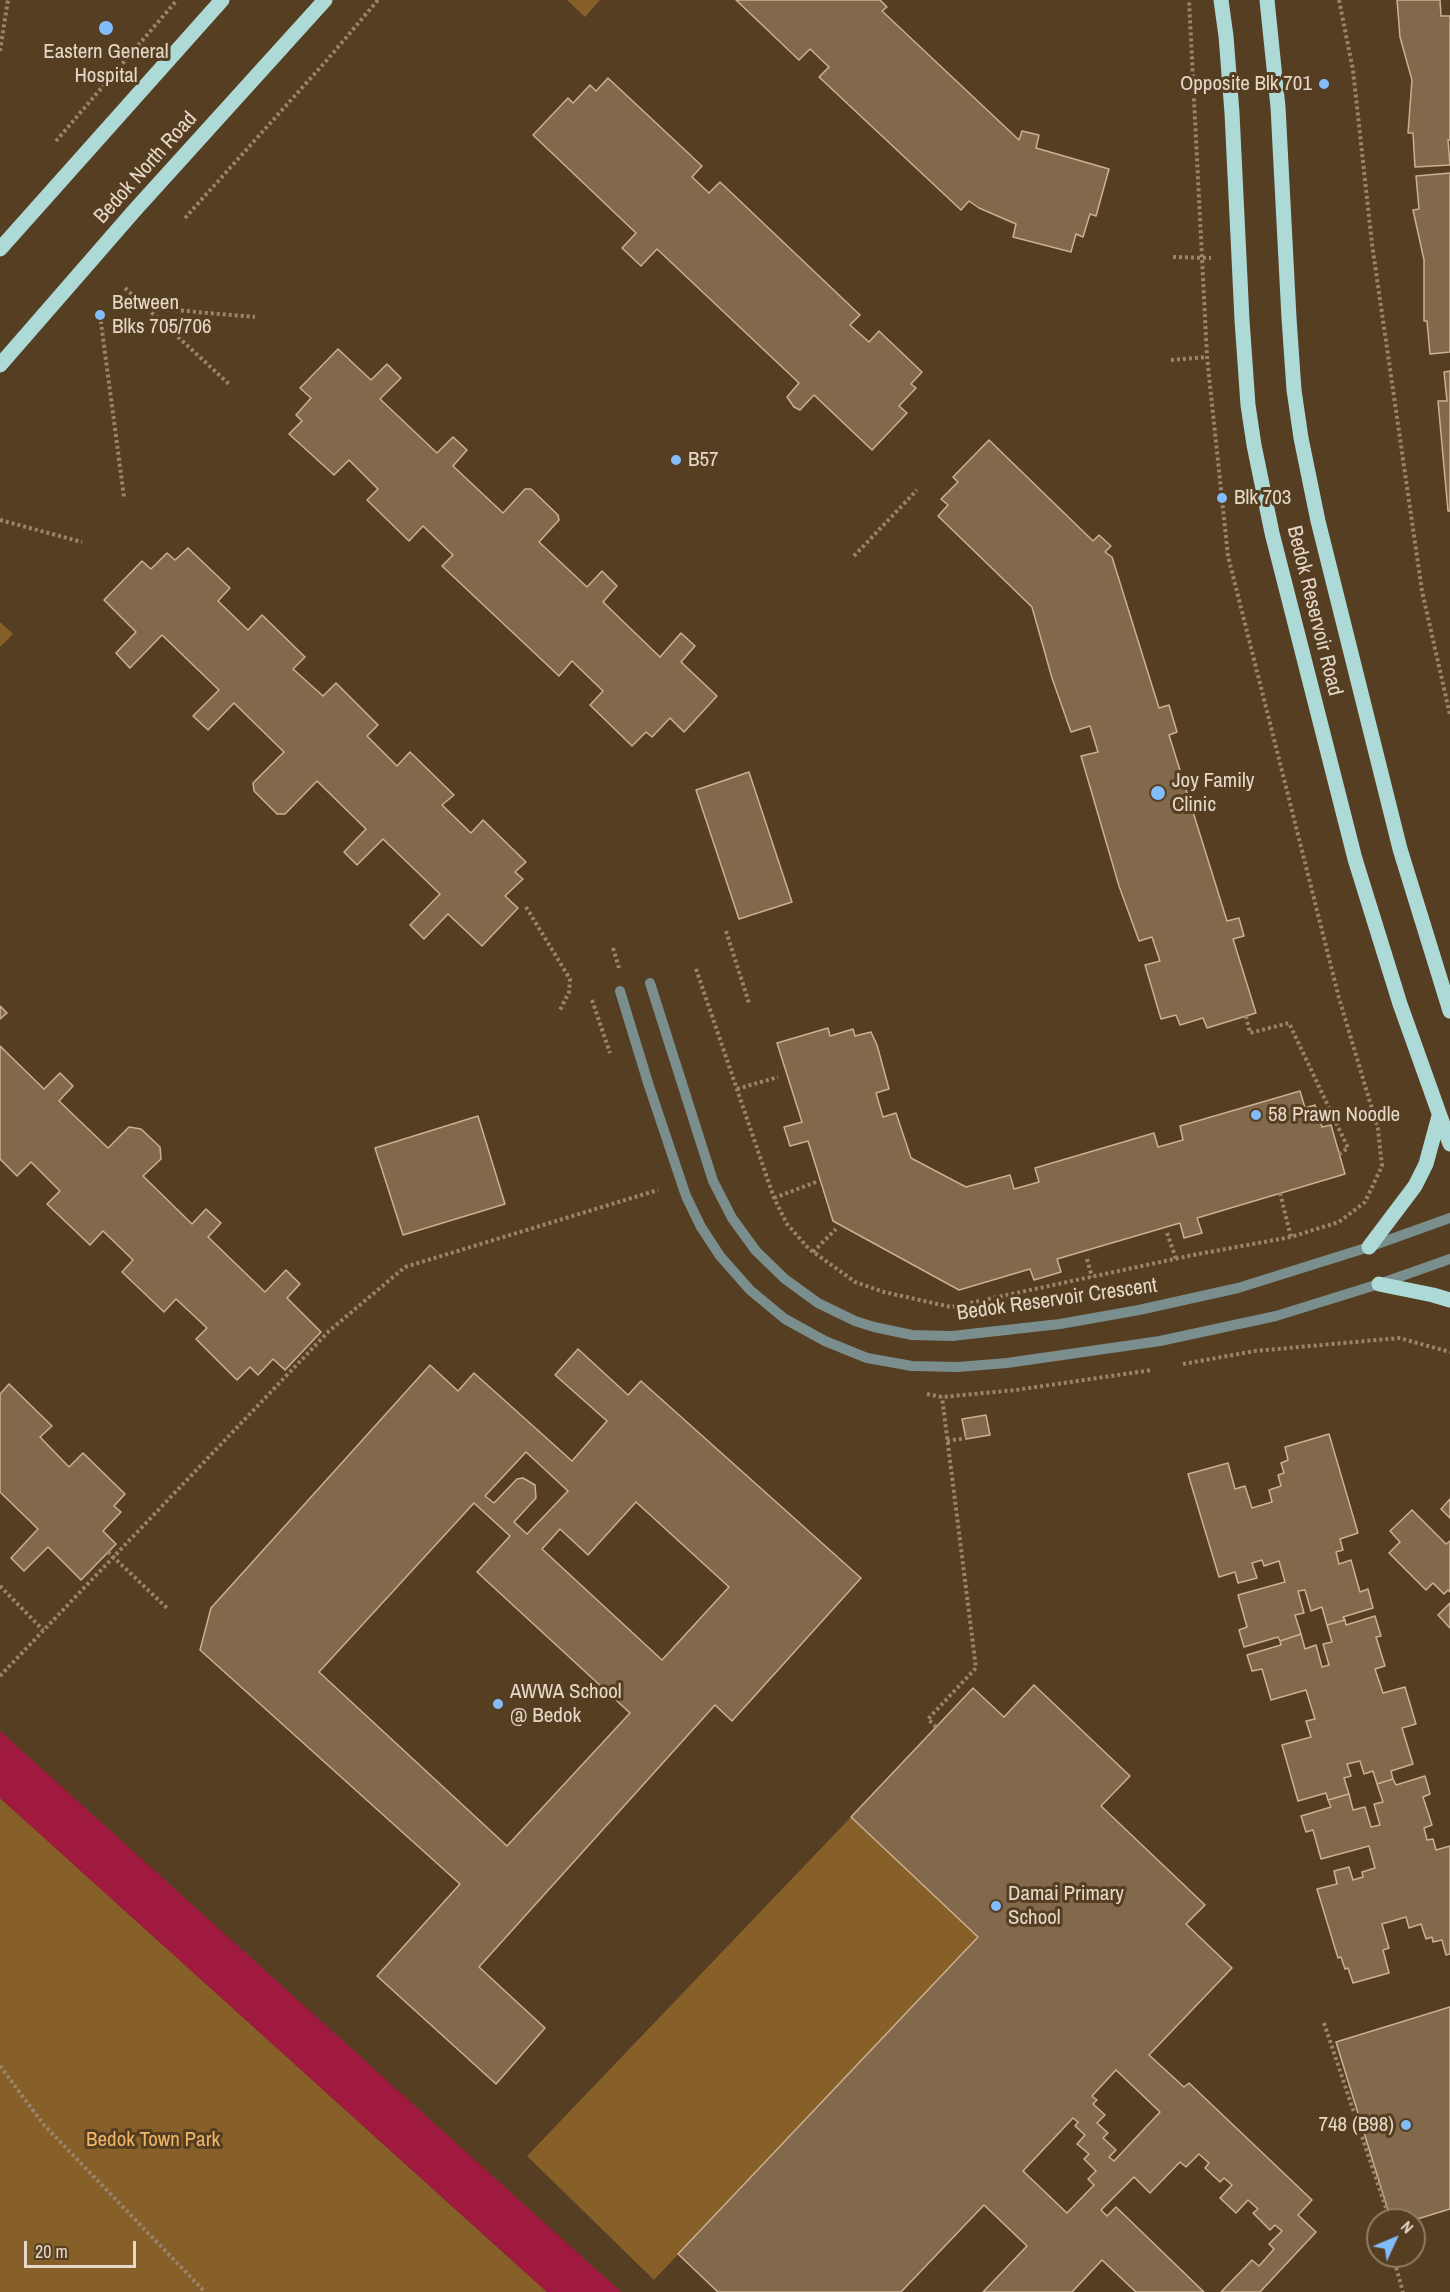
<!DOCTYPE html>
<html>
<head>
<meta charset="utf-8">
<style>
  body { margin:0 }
  #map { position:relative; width:1450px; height:2292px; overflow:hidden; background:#553e21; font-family:"Archivo Narrow",sans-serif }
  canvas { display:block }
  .north { position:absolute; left:1366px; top:2208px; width:60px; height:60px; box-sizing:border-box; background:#553e21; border:2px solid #8f7c64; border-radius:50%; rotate:46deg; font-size:16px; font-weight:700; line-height:24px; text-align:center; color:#e6d8c8 }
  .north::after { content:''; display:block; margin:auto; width:21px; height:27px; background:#83bcfb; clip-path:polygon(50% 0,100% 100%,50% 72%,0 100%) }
  .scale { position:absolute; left:24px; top:2241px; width:112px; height:27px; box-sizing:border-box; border:3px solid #e6d8c8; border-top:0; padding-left:8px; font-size:18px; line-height:21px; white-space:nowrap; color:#e6d8c8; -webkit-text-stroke:4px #553e21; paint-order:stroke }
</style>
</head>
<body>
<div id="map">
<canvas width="1450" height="2292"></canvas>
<div class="north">N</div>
<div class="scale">20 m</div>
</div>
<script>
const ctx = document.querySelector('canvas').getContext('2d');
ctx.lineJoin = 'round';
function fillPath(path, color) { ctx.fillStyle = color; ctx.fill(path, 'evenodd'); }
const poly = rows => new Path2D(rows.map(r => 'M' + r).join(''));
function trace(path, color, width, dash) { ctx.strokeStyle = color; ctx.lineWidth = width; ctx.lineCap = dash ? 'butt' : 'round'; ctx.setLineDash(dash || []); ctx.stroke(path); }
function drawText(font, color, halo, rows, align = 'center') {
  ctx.font = font + ' "Archivo Narrow",sans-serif'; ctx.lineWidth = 6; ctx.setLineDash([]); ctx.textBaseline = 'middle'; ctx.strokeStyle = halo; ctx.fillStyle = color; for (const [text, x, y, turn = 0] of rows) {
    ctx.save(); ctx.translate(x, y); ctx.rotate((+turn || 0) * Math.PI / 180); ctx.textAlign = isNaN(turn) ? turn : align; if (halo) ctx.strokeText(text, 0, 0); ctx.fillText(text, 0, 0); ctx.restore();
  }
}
fillPath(poly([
  [567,0,600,0,585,17],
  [0,622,13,634,0,647],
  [0,1798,547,2292,0,2292],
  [851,1817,978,1937,654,2280,527,2156]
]), '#875f29');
fillPath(poly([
  [0,1731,621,2292,547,2292,0,1798]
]), '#a01a3f');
const building = poly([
  [736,0,880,0,887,7,882,11,1019,140,1022,131,1039,135,1036,148,1109,169,1096,216,1090,214,1083,237,1076,234,1071,252,1013,237,1016,224,979,208,969,201,961,210,819,77,829,67,810,49,799,60,736,0],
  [1397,0,1440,0,1441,16,1450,16,1450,140,1448,140,1450,165,1415,167,1413,133,1408,133,1412,80,1400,37,1397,0],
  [608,78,702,166,692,177,709,193,720,182,860,315,850,325,869,342,879,331,922,372,911,384,916,388,899,406,907,413,872,450,814,395,800,410,794,407,787,397,799,383,657,249,641,266,622,248,636,233,533,135,568,98,573,103,590,85,596,91,608,78],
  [1450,173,1450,352,1430,354,1427,321,1424,321,1424,260,1413,210,1419,209,1416,176,1450,173],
  [338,349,371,380,387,364,401,378,380,399,437,453,453,437,467,450,453,466,503,513,525,489,531,489,558,515,559,520,539,542,587,587,602,571,617,586,603,602,660,657,681,633,695,646,681,662,717,696,684,732,670,718,652,737,646,732,632,746,590,705,603,691,572,661,559,676,442,566,453,555,423,526,409,541,367,500,378,489,349,460,334,475,289,434,302,421,296,415,311,398,300,388,338,349],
  [1450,371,1450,511,1448,511,1438,401,1447,401,1444,372,1450,371],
  [989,440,1093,541,1099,535,1111,546,1105,552,1112,557,1159,708,1169,705,1177,732,1169,735,1227,921,1239,918,1244,936,1233,939,1256,1013,1207,1028,1203,1018,1180,1025,1176,1015,1161,1019,1145,965,1160,961,1152,937,1139,941,1119,886,1081,756,1098,752,1090,726,1071,732,1052,678,1032,607,938,516,948,505,941,499,958,482,953,477,989,440],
  [188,548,230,588,218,601,248,630,262,615,305,657,293,669,323,696,336,683,378,725,367,736,397,766,410,752,454,795,442,805,471,833,483,820,526,862,515,872,523,879,505,896,518,908,482,946,448,914,424,939,410,925,440,894,383,839,357,865,344,852,366,829,317,781,285,814,277,814,254,791,253,783,284,752,234,703,208,730,193,716,219,690,162,635,130,668,116,653,136,632,104,600,142,561,151,569,167,553,175,560,188,548],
  [749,772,792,902,739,919,696,790,749,772],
  [0,1006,7,1013,0,1019,0,1006],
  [828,1028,830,1036,853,1029,855,1036,871,1032,877,1045,889,1089,876,1093,883,1117,896,1113,911,1158,966,1187,1010,1175,1014,1189,1039,1182,1035,1168,1154,1133,1158,1147,1183,1140,1180,1126,1300,1091,1305,1108,1315,1105,1322,1127,1331,1125,1345,1174,1197,1218,1202,1233,1184,1238,1180,1223,1057,1259,1061,1272,1034,1280,1030,1269,959,1290,833,1221,808,1141,790,1146,784,1127,802,1122,777,1043,828,1028],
  [0,1046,44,1089,60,1073,73,1086,59,1101,108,1148,129,1127,141,1129,160,1147,161,1159,143,1176,192,1224,206,1209,221,1223,208,1237,265,1292,286,1270,300,1284,287,1298,321,1332,285,1370,273,1359,258,1375,250,1367,237,1380,196,1339,207,1328,176,1299,164,1312,122,1272,133,1260,103,1231,90,1245,47,1204,60,1191,31,1162,17,1176,0,1159,0,1046],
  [478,1116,505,1204,403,1235,375,1148,478,1116],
  [578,1349,628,1395,641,1381,861,1578,732,1721,715,1705,479,1967,545,2028,496,2084,377,1976,460,1884,200,1650,211,1608,430,1365,458,1391,474,1373,572,1461,607,1421,555,1375,578,1349],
  [526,1452,568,1491,527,1534,514,1522,536,1498,535,1485,523,1478,517,1479,494,1503,485,1496,526,1452],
  [636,1502,729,1587,662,1660,542,1549,560,1529,588,1555,636,1502],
  [474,1503,510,1536,477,1572,630,1713,507,1846,319,1672,474,1503],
  [9,1384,52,1426,40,1437,69,1467,83,1453,125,1494,114,1506,121,1512,103,1531,116,1544,81,1580,48,1547,24,1571,11,1558,38,1529,0,1492,0,1394,9,1384],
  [986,1415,990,1435,966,1439,962,1419,986,1415],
  [1329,1434,1358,1533,1340,1539,1343,1550,1336,1552,1339,1564,1351,1560,1360,1592,1368,1589,1373,1608,1343,1617,1345,1620,1327,1625,1322,1607,1311,1611,1305,1590,1298,1591,1304,1613,1295,1615,1301,1634,1280,1641,1278,1637,1244,1647,1239,1630,1247,1627,1238,1595,1285,1582,1279,1561,1264,1566,1262,1560,1252,1563,1257,1578,1238,1583,1235,1572,1219,1577,1188,1474,1228,1463,1235,1489,1245,1486,1252,1508,1272,1502,1269,1490,1281,1486,1278,1475,1284,1473,1281,1463,1288,1460,1285,1447,1329,1434],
  [1450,1499,1450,1518,1441,1509,1450,1499],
  [1412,1510,1446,1544,1450,1541,1450,1592,1448,1590,1444,1594,1433,1583,1426,1590,1389,1553,1400,1542,1390,1531,1412,1510],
  [1450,1603,1450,1628,1438,1615,1450,1603],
  [1375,1616,1381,1636,1376,1637,1385,1666,1375,1669,1383,1693,1405,1687,1416,1724,1402,1728,1413,1764,1391,1771,1393,1779,1377,1784,1373,1771,1364,1774,1360,1761,1347,1764,1351,1776,1344,1778,1349,1794,1328,1800,1326,1793,1298,1801,1282,1745,1311,1737,1306,1721,1315,1719,1306,1690,1271,1700,1262,1669,1252,1671,1247,1655,1281,1645,1280,1641,1301,1634,1305,1649,1316,1645,1322,1667,1329,1665,1323,1644,1332,1642,1327,1625,1345,1620,1346,1625,1375,1616],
  [1034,1685,1130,1776,1101,1806,1205,1905,1186,1924,1232,1968,1149,2055,1184,2087,1189,2083,1312,2200,1298,2215,1316,2232,1260,2292,1221,2292,1252,2260,1259,2266,1274,2249,1269,2244,1282,2231,1275,2225,1270,2230,1253,2213,1258,2209,1248,2200,1236,2213,1220,2198,1232,2185,1224,2178,1220,2182,1205,2168,1209,2163,1199,2154,1186,2167,1180,2162,1150,2193,1134,2177,1101,2210,1107,2216,1116,2207,1204,2292,1136,2292,1102,2260,1072,2292,983,2292,1027,2246,984,2205,901,2292,718,2292,678,2254,978,1937,851,1817,973,1688,1004,1717,1034,1685],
  [1116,2070,1160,2112,1114,2161,1109,2157,1116,2150,1103,2138,1108,2133,1097,2123,1105,2115,1093,2104,1097,2100,1092,2096,1116,2070],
  [1073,2118,1078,2122,1075,2126,1085,2135,1077,2144,1089,2154,1084,2159,1096,2171,1088,2179,1094,2185,1067,2213,1023,2171,1073,2118],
  [1425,1776,1430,1794,1423,1797,1432,1825,1424,1828,1427,1840,1433,1839,1436,1850,1450,1846,1450,1954,1446,1955,1442,1940,1433,1942,1432,1937,1426,1939,1421,1924,1409,1928,1406,1917,1382,1924,1389,1948,1383,1950,1389,1973,1353,1983,1348,1968,1345,1969,1341,1957,1338,1958,1317,1889,1337,1884,1334,1871,1349,1867,1353,1880,1363,1877,1362,1872,1375,1868,1369,1846,1321,1859,1313,1830,1306,1832,1301,1816,1331,1807,1328,1800,1349,1794,1353,1810,1365,1807,1371,1827,1380,1825,1374,1804,1383,1802,1377,1784,1393,1779,1396,1785,1425,1776],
  [1450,2007,1450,2209,1414,2220,1391,2220,1336,2042,1450,2007]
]);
fillPath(building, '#82694b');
trace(building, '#ccb191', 1.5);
trace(poly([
  [1339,0,1353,70,1372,244,1422,591,1450,715],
  [0,51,8,0],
  [56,141,177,0],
  [185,218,327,60,378,0],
  [1173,257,1211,258],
  [125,288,230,385],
  [151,308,255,317],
  [100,315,124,497],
  [1171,360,1207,357],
  [0,520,82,542],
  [854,556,917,490],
  [526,907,570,979,569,992,560,1010],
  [726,931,749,1003],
  [613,948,619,968],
  [696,969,774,1198,787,1224,809,1249,855,1282,884,1292,951,1307,1193,1255,1291,1237,1339,1222,1365,1202,1382,1166,1378,1129,1339,998,1228,556,1207,357,1189,0],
  [592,1000,610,1053],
  [1246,1016,1250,1033,1289,1023,1348,1148,1339,1154],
  [737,1089,778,1077],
  [1280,1193,1291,1237],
  [774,1198,816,1182],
  [1167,1233,1176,1259],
  [813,1252,836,1229],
  [1087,1259,1092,1277],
  [1183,1364,1255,1351,1399,1338,1450,1352],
  [927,1394,942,1397,1016,1390,1152,1370],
  [947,1441,966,1438],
  [108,1552,168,1609],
  [0,1586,43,1630],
  [0,1676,329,1331,405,1267,658,1190],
  [936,1727,928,1719,976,1668,942,1397],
  [1324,2023,1390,2220],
  [0,2066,44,2125,205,2292],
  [1393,2256,1403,2292]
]), '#98856e', 4, [3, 3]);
trace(poly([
  [650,983,713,1181,732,1218,756,1251,785,1279,818,1303,855,1321,874,1327,912,1335,952,1336,1060,1324,1139,1310,1238,1288,1369,1247,1450,1218],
  [620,991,649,1086,686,1196,701,1227,720,1256,750,1290,785,1319,825,1341,867,1358,912,1366,958,1367,1007,1363,1160,1341,1276,1316,1379,1284,1450,1259]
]), '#798e8d', 10);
trace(poly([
  [1221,0,1226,36,1232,113,1242,320,1248,405,1254,445,1272,533,1355,859,1400,1004,1450,1144],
  [1267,0,1278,107,1289,318,1294,390,1301,438,1318,521,1400,849,1450,1011],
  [0,249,222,0],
  [0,365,134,211,325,0],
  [1369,1247,1415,1186,1426,1164,1439,1116],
  [1379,1284,1433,1295,1450,1300]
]), '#add9d6', 15);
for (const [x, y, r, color] of [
  [106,28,8,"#83bcfb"],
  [1324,84,6,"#83bcfb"],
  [100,315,6,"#83bcfb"],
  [676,460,6,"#83bcfb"],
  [1222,498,6,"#83bcfb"],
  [1158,793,8,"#83bcfb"],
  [1256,1115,6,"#83bcfb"],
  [498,1704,6,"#83bcfb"],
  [996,1906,6,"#83bcfb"],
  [1406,2125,6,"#83bcfb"]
]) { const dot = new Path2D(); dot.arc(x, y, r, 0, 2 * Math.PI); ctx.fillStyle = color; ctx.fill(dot); trace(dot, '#553e21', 2); }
drawText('21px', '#e6d8c8', '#553e21', [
  ["Eastern General",106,52,"center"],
  ["Hospital",106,76,"center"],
  ["Opposite Blk 701",1312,84,"right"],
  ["Between",112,303],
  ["Blks 705/706",112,327],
  ["B57",688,460],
  ["Blk 703",1234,498],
  ["Joy Family",1172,781],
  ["Clinic",1172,805],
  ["58 Prawn Noodle",1268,1115],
  ["AWWA School",510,1692],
  ["@ Bedok",510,1716],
  ["Damai Primary",1008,1894],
  ["School",1008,1918],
  ["748 (B98)",1394,2125,"right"]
], 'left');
drawText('21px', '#e6d8c8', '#553e21', [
  ["Bedok North Road",146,168,-48],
  ["Bedok Reservoir Road",1314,611,76],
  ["Bedok Reservoir Crescent",1057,1300,-8]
]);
drawText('21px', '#f1b567', '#553e21', [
  ["Bedok Town Park",153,2140]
]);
</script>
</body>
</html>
